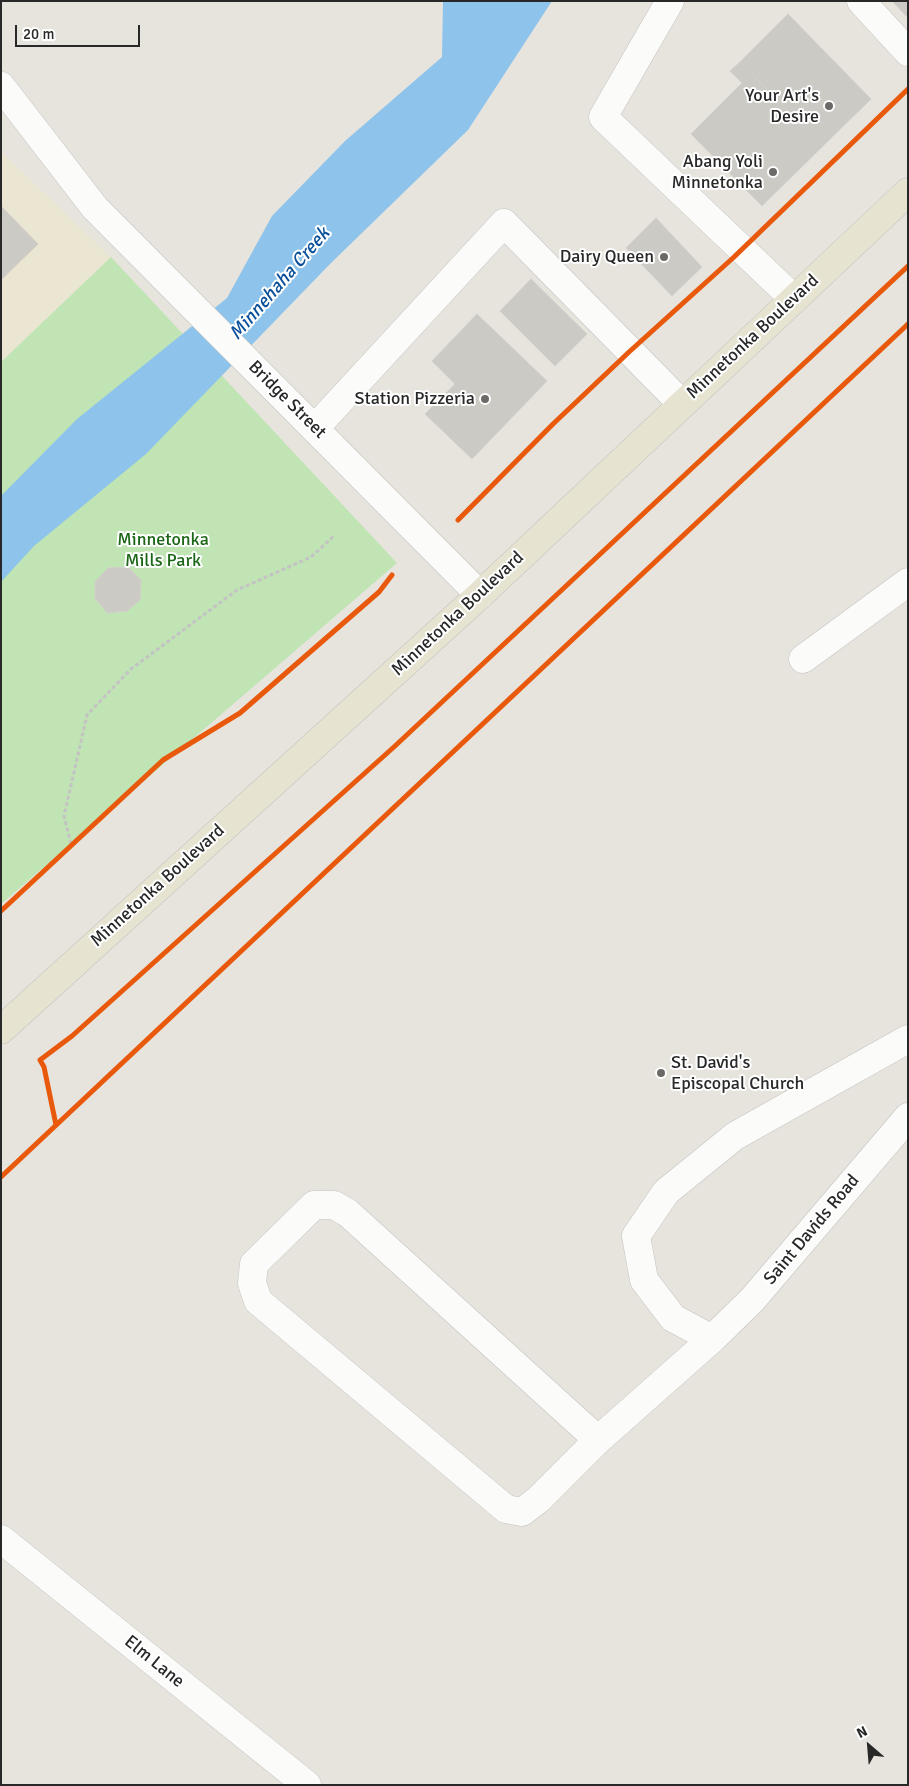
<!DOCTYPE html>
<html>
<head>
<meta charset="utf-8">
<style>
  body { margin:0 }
  #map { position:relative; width:909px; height:1786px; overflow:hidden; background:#e7e4dd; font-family:Signika,sans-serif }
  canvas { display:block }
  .frame { position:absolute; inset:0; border:2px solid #282828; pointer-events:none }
  .north { position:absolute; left:844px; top:1721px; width:50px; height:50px; -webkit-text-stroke:4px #fff; paint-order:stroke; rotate:333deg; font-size:14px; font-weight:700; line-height:20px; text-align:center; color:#282828 }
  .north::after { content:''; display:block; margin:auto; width:18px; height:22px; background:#282828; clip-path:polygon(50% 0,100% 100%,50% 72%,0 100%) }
  .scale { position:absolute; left:15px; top:25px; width:125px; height:22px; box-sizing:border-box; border:2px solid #282828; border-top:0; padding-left:6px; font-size:15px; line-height:18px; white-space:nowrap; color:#282828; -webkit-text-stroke:4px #fff; paint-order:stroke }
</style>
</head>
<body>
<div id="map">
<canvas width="909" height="1786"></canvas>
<div class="frame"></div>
<div class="north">N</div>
<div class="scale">20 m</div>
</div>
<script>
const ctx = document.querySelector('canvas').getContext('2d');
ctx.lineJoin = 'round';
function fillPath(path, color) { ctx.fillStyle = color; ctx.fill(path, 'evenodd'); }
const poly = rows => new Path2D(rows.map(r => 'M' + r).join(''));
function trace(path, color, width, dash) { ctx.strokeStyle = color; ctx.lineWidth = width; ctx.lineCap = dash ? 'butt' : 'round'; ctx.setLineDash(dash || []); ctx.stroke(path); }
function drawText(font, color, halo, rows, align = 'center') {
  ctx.font = font + ' Signika,sans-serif'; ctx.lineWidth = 4; ctx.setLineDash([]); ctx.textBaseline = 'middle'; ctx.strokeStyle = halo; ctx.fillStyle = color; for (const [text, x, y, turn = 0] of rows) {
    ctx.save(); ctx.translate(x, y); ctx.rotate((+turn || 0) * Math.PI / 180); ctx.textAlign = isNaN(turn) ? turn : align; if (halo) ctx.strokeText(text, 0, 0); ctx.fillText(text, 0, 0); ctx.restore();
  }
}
fillPath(poly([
  [1,152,111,257,1,362]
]), '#ebe6d1');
fillPath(poly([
  [111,257,397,563,1,904,1,362]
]), '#c0e4b4');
fillPath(poly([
  [443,1,552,1,468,130,331,263,146,454,34,546,1,582,1,496,77,419,227,298,272,216,345,141,442,57]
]), '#8ec4eb');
const building = poly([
  [892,1,908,1,908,18,892,1],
  [788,14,871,99,823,146,740,62,788,14],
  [740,62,823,146,762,206,691,134,742,83,730,71,740,62],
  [1,206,38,244,1,280,1,206],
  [656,218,702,267,672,296,626,248,656,218],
  [531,279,587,334,555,366,500,311,531,279],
  [477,314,547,381,472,459,425,414,455,384,432,361,477,314],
  [128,567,141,580,140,600,127,611,107,613,95,598,95,582,108,568,128,567]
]);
fillPath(building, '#cccac4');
trace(building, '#d2d0c9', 1);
const minor = poly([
  [670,1,603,117,794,299],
  [861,1,908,52],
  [1,86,95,208,480,595],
  [315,428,504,223,682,404],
  [803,659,908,582],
  [712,1339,673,1318,644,1280,636,1236,666,1192,735,1136,908,1039],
  [598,1440,348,1213,334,1205,314,1205,254,1264,252,1283,258,1301,506,1509,522,1512,539,1499,598,1440,712,1339,752,1300,908,1117],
  [1,1539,307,1785]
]);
const major = poly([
  [1,1030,480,595,908,192]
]);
trace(minor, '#c4c3c3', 29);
trace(major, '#c3c2c0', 29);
trace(poly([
  [71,844,64,816,87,715,131,669,237,590,311,557,335,535]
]), '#c4c3c3', 3, [4, 2.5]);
trace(minor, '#fbfbfa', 28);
trace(major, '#e6e4d1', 28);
trace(poly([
  [458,520,553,424,629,352,734,257,908,89],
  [1,911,163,760,240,713,379,592,392,575],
  [56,1125,44,1067,40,1060,72,1036,395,746,908,266],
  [1,1177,908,324]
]), '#e8590c', 5);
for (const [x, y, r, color] of [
  [829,106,5,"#6b6a67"],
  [773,172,5,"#6b6a67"],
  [664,257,5,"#6b6a67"],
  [485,399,5,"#6b6a67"],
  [661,1073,5,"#6b6a67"]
]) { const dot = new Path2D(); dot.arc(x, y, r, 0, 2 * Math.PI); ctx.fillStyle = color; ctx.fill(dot); trace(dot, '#fff', 2); }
drawText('18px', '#282828', '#fff', [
  ["Your Art's",819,96],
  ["Desire",819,117],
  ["Abang Yoli",763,162],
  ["Minnetonka",763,183],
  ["Dairy Queen",654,257],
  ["Station Pizzeria",475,399],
  ["St. David's",671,1063,"left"],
  ["Episcopal Church",671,1084,"left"]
], 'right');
drawText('18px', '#282828', '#fff', [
  ["Minnetonka Boulevard",753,337,-43],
  ["Bridge Street",287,400,45],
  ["Minnetonka Boulevard",458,614,-43],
  ["Minnetonka Boulevard",158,886,-42],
  ["Saint Davids Road",812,1230,-50],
  ["Elm Lane",154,1662,39]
]);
drawText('18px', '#1b6617', '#fff', [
  ["Minnetonka",163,540],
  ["Mills Park",163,561]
]);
drawText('italic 19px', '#0a509a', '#fff', [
  ["Minnehaha Creek",280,284,-49]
]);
</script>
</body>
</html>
